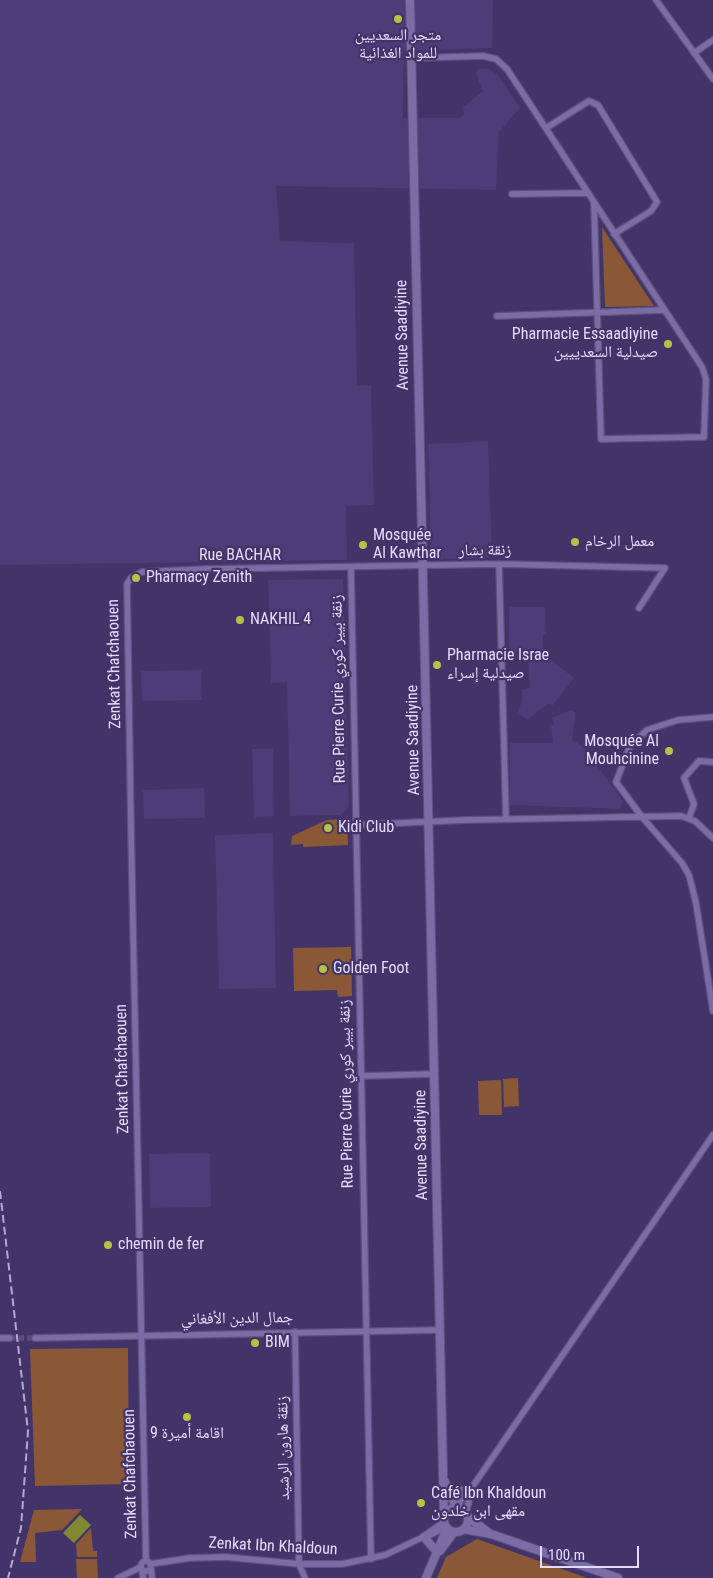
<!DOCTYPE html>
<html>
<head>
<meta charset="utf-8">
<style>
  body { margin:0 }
  #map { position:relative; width:713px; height:1578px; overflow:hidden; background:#423468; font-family:"Roboto Condensed",sans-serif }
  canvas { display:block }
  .scale { position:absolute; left:540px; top:1546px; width:99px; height:22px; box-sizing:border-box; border:2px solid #e2dcfc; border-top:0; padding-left:6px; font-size:15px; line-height:18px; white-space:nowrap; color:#e2dcfc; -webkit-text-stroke:4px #423468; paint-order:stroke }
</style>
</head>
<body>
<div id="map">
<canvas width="713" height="1578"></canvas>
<div class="scale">100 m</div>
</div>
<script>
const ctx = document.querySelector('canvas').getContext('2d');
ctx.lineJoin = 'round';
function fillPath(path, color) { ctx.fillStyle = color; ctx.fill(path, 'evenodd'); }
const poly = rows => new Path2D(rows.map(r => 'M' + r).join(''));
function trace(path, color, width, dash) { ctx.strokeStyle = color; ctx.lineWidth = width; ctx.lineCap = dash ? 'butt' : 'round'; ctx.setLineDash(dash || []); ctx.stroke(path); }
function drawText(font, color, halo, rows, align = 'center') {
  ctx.font = font + ' "Roboto Condensed","Noto Naskh Arabic",sans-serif'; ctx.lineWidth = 4.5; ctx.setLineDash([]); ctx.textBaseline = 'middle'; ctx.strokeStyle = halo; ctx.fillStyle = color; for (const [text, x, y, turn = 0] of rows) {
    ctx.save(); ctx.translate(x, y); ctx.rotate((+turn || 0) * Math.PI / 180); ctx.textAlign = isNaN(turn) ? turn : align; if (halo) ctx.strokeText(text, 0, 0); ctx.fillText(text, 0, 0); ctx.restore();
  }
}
fillPath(poly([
  [0,0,493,0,492,48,404,51,403,118,460,118,464,114,463,107,483,91,476,74,477,69,489,69,498,75,520,108,499,132,496,190,276,186,280,241,354,243,357,385,371,386,374,505,346,506,347,560,0,565],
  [488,441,492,554,485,558,438,559,431,552,428,444],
  [343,579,349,806,341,815,290,816,287,682,271,683,268,580],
  [509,607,545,607,546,633,543,635,543,657,549,658,574,678,552,706,549,703,527,720,518,712,522,701,522,689,530,688,528,659,509,659],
  [201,670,202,700,142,701,141,671],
  [571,710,576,713,572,740,577,742,586,751,623,801,620,809,510,805,510,743,553,743,551,726,554,724,552,718],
  [252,749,273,749,274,816,254,817],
  [204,788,205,818,144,819,143,790],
  [273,833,276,988,219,989,215,835],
  [210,1153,211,1207,150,1208,149,1154]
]), '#4c3c77');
fillPath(poly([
  [602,227,654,306,605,307],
  [347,819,348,845,303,847,303,844,291,845,292,836,327,820],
  [351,947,352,996,338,997,337,990,294,991,293,948],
  [518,1078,519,1106,504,1107,503,1079],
  [501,1080,502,1115,479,1115,478,1081],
  [128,1348,129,1484,35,1486,30,1349],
  [82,1509,62,1530,35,1533,36,1562,20,1562,34,1510],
  [91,1528,93,1551,97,1551,97,1557,77,1557,76,1544],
  [477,1539,587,1578,437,1578,446,1557],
  [76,1559,97,1559,98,1578,77,1578]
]), '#8b5837');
fillPath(poly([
  [80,1515,91,1525,74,1543,63,1533]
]), '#808833');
trace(poly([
  [10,1338,35,1338]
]), '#5a4d7e', 5.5, [5.5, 3]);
const street = poly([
  [656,0,713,79],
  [694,53,713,40],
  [411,58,483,56,496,59,507,69,702,367,706,379,704,437,601,439,594,204],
  [546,128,589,101,598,105,657,202,651,211,614,234],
  [512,194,587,193],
  [497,316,664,310],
  [499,564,506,819],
  [351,568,371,1559],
  [713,717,678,720,647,730,630,746,616,782,642,817,682,863,689,875,696,903,713,1011],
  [689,818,694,804,684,778,699,761,713,762],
  [356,825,466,820,681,816,695,821,713,838],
  [361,1076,434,1074],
  [295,1332,299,1564,305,1578],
  [0,1338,10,1338],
  [35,1338,439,1330],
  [458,1507,464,1493,473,1486,713,1135],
  [466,1512,473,1486],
  [430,1535,446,1527],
  [146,1561,131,827,127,584,131,578,142,572,206,569,499,564,665,568,639,608],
  '141 1566a5 5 0 1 1 10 0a5 5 0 1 1-10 0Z',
  [150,1564,190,1558,226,1557,299,1564,342,1564,385,1555,421,1538,444,1522],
  [151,1567,152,1578],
  [142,1569,143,1578],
  [118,1578,141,1567]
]);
const secondary = poly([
  [410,0,444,1517],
  [445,1482,456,1507],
  [449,1490,467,1491],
  '444 1520a12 12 0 1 1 24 0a12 12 0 1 1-24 0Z',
  [468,1517,489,1533],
  [464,1529,491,1534,618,1578],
  [424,1537,437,1552],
  [440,1551,454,1532],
  [426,1578,447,1528]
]);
trace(street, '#5d507d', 8);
trace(secondary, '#5d507d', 10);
trace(street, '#7a6da6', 5.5);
trace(secondary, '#7a6da6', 8);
trace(poly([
  [0,1191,28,1431,21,1528,8,1578]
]), '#b2a9d0', 2, [8, 4]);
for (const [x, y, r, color] of [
  [398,19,5,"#b7c148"],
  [668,344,5,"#b7c148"],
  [575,542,5,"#b7c148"],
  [363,545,5,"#b7c148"],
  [136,578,5,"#b7c148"],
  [240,620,5,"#b7c148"],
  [437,665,5,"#b7c148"],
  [669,751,5,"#b7c148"],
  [328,828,5,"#b7c148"],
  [323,969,5,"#b7c148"],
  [108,1245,5,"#b7c148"],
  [255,1343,5,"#b7c148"],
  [187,1417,5,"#b7c148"],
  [421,1503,5,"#b7c148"]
]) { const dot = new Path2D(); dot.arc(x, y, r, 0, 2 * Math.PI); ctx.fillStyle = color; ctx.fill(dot); trace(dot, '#423468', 2); }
drawText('16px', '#e2dcfc', '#423468', [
  ["متجر السعديين",398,36,"center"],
  ["للمواد الغذائية",398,54,"center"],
  ["Pharmacie Essaadiyine",658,335,"right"],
  ["صيدلية السعدييين",658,353,"right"],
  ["Mosquée",373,536],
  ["Al Kawthar",373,554],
  ["معمل الرخام",585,542],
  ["Pharmacy Zenith",146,578],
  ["NAKHIL 4",250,620],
  ["Pharmacie Israe",447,656],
  ["صيدلية إسراء",447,674],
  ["Mosquée Al",659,742,"right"],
  ["Mouhcinine",659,760,"right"],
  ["Kidi Club",338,828],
  ["Golden Foot",333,969],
  ["chemin de fer",118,1245],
  ["BIM",265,1343],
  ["اقامة أميرة 9",187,1434,"center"],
  ["Café Ibn Khaldoun",431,1494],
  ["مقهى ابن خلدون",431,1512]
], 'left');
drawText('16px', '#e2dcfc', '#423468', [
  ["Avenue Saadiyine",403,335,-91],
  ["زنقة بشار",485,551,-1],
  ["Rue BACHAR",240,556],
  ["Zenkat Chafchaouen",115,664,-91],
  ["Rue Pierre Curie زنقة بيير كوري",339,689,-91],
  ["Avenue Saadiyine",414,740,-91],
  ["Zenkat Chafchaouen",123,1069,-91],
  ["Rue Pierre Curie زنقة بيير كوري",347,1094,-91],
  ["Avenue Saadiyine",422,1145,-91],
  ["جمال الدين الأفغاني",237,1319,-1],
  ["زنقة هارون الرشيد",284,1448,-91],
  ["Zenkat Chafchaouen",131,1474,-91],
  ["Zenkat Ibn Khaldoun",273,1547,3]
]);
</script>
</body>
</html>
